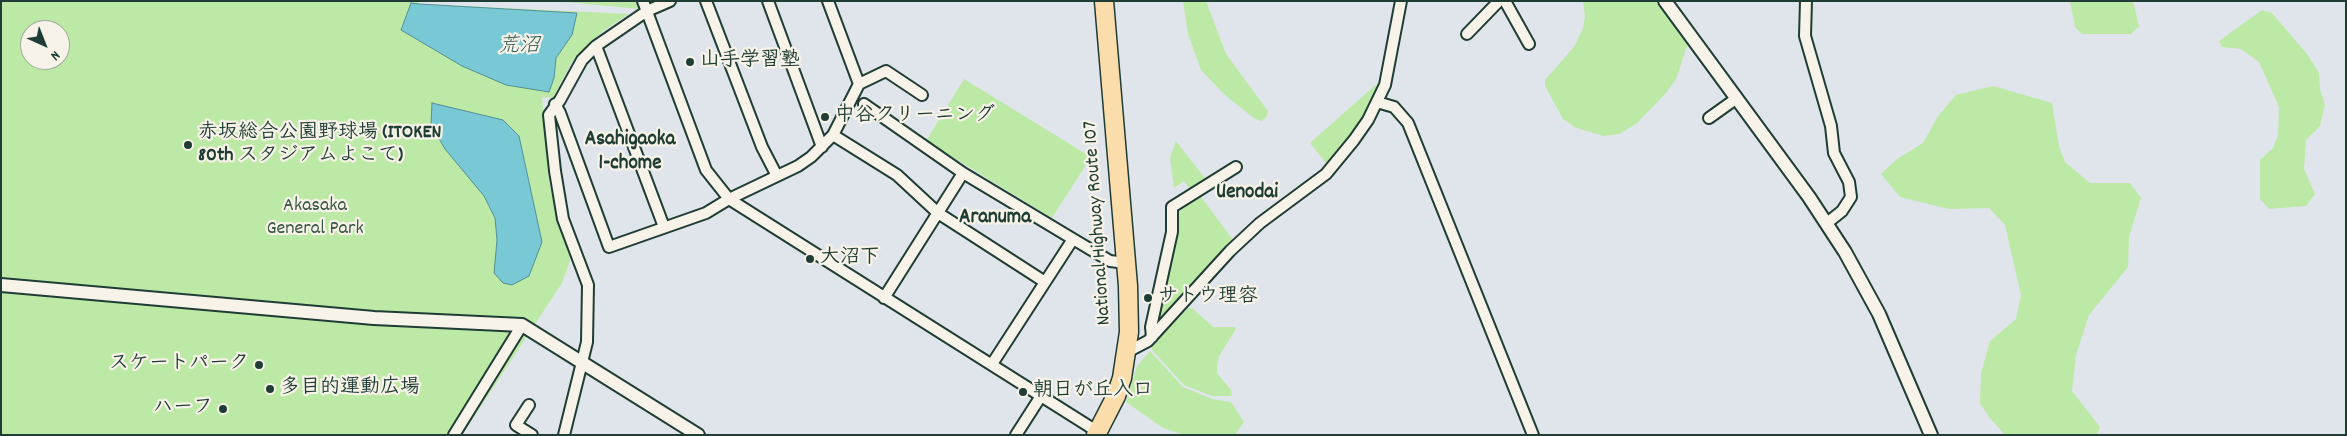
<!DOCTYPE html>
<html>
<head>
<meta charset="utf-8">
<style>
  body { margin:0 }
  #map { position:relative; width:2347px; height:436px; overflow:hidden; background:#e0e5eb; font-family:Dekko,sans-serif }
  canvas { display:block }
  .frame { position:absolute; inset:0; border:2px solid #1f3d34; pointer-events:none }
  .north { position:absolute; left:20px; top:20px; width:50px; height:50px; box-sizing:border-box; background:#f7f3e8; border:1px solid #a1aaa0; border-radius:50%; rotate:136deg; font-size:14px; font-weight:700; line-height:20px; text-align:center; color:#1f3d34 }
  .north::after { content:''; display:block; margin:auto; width:18px; height:22px; background:#1f3d34; clip-path:polygon(50% 0,100% 100%,50% 72%,0 100%) }
</style>
</head>
<body>
<div id="map">
<canvas width="2347" height="436"></canvas>
<div class="frame"></div>
<div class="north">N</div>
</div>
<script>
const ctx = document.querySelector('canvas').getContext('2d');
ctx.lineJoin = 'round';
function fillPath(path, color) { ctx.fillStyle = color; ctx.fill(path, 'evenodd'); }
const poly = rows => new Path2D(rows.map(r => 'M' + r).join(''));
function trace(path, color, width, dash) { ctx.strokeStyle = color; ctx.lineWidth = width; ctx.lineCap = dash ? 'butt' : 'round'; ctx.setLineDash(dash || []); ctx.stroke(path); }
function drawText(font, color, halo, rows, align = 'center') {
  ctx.font = font + ' Dekko,"Klee One",sans-serif'; ctx.lineWidth = 4.5; ctx.setLineDash([]); ctx.textBaseline = 'middle'; ctx.strokeStyle = halo; ctx.fillStyle = color; for (const [text, x, y, turn = 0] of rows) {
    ctx.save(); ctx.translate(x, y); ctx.rotate((+turn || 0) * Math.PI / 180); ctx.textAlign = isNaN(turn) ? turn : align; if (halo) ctx.strokeText(text, 0, 0); ctx.fillText(text, 0, 0); ctx.restore();
  }
}
fillPath(poly([
  [1,1,418,1,419,4,629,14,603,31,573,60,553,98,542,97,549,183,562,235,569,251,570,261,562,283,462,435,1,435],
  [30,30,60,30,60,60,30,60],
  [555,1,638,1,640,9],
  [1183,1,1206,1,1226,54,1268,111,1267,116,1262,121,1255,119,1225,95,1201,70,1188,34],
  [1583,1,1655,1,1688,43,1676,79,1666,93,1637,123,1620,134,1603,136,1574,127,1563,119,1545,86,1545,80,1574,47,1583,28,1585,17],
  [2070,1,2133,1,2139,26,2131,34,2082,34,2075,27],
  [2262,10,2272,13,2307,54,2319,73,2320,89,2325,105,2320,126,2306,140,2304,169,2315,194,2306,206,2269,209,2260,199,2260,160,2273,148,2278,135,2279,107,2259,62,2241,49,2222,47,2219,41],
  [964,79,1091,157,1052,218,926,141],
  [1380,81,1362,118,1345,143,1326,163,1310,143],
  [1993,86,2052,103,2059,146,2065,162,2090,183,2130,183,2141,198,2129,237,2128,267,2089,315,2076,355,2072,391,2100,427,2097,435,2005,435,1989,417,1980,403,1981,373,1990,341,2016,319,2021,295,2005,225,1989,208,1949,209,1900,197,1881,174,1897,159,1923,143,1938,116,1956,95],
  [1176,141,1208,182,1192,192,1184,181,1174,188,1170,158],
  [1199,194,1233,240,1193,281,1154,327,1165,275,1173,255,1177,215,1187,202],
  [1188,308,1192,308,1213,327,1235,327,1236,329,1219,356,1217,367,1217,373,1231,390,1232,396,1212,396,1184,385,1152,350,1152,345],
  [1150,351,1183,387,1212,399,1231,402,1244,422,1235,435,1185,435,1163,428,1126,402,1137,366]
]), '#bde9a6');
const water = poly([
  [411,3,419,4,577,13,572,35,556,58,554,78,549,92,506,85,462,66,401,30,411,3],
  [432,103,503,120,519,136,542,242,529,276,512,285,503,283,494,273,497,240,495,218,484,196,445,149,431,125,432,103]
]);
fillPath(water, '#78c8d5');
trace(water, '#549095', 1);
const minor = poly([
  [643,1,706,170,729,199,1098,432],
  [706,1,762,147,777,176],
  [768,1,822,147],
  [828,1,859,84],
  [1505,1,1529,44],
  [1806,1,1805,36,1831,126,1834,153,1849,182,1851,197,1842,211,1827,223],
  [1467,34,1499,1],
  [596,46,664,227],
  [1377,102,1394,107,1408,123,1533,435],
  [555,104,560,113,609,247,706,213,729,199,798,166,811,157,833,135,859,84,886,71,922,95],
  [864,104,963,173,1073,239,992,364],
  [1709,118,1737,98],
  [833,135,897,175,938,213,1045,282],
  [1073,239,1110,261,1126,263],
  [884,298,963,173],
  [1152,337,1151,327,1172,232,1172,207,1236,167],
  [1127,352,1148,341,1230,251,1260,223,1326,174,1354,140,1368,120,1385,85,1401,1],
  [529,405,516,425,532,435],
  [454,435,522,325],
  [564,435,587,342,588,285,563,219,555,171,549,115,560,100,582,60,596,46,647,11,670,1],
  [1016,435,1041,396]
]);
const tertiary = poly([
  [1665,1,1809,197,1845,252,1879,314,1931,435],
  [1,285,374,318,522,325,698,435]
]);
const trunk = poly([
  [1096,435,1116,396,1122,378,1129,332,1128,286,1104,1]
]);
trace(minor, '#1f3d34', 14);
trace(tertiary, '#1f3d34', 16);
trace(trunk, '#1f3d34', 21);
trace(minor, '#f7f3e8', 10);
trace(tertiary, '#f7f3e8', 12);
trace(trunk, '#fbddab', 18);
for (const [x, y, r, color] of [
  [690,62,5,"#1f3d34"],
  [825,117,5,"#1f3d34"],
  [188,145,5,"#1f3d34"],
  [810,259,5,"#1f3d34"],
  [1148,298,5,"#1f3d34"],
  [259,365,5,"#1f3d34"],
  [270,389,5,"#1f3d34"],
  [1023,392,5,"#1f3d34"],
  [223,409,5,"#1f3d34"]
]) { const dot = new Path2D(); dot.arc(x, y, r, 0, 2 * Math.PI); ctx.fillStyle = color; ctx.fill(dot); trace(dot, '#f7f3e8', 2); }
drawText('bold 20px', '#1f3d34', '#f7f3e8', [
  ["山手学習塾",700,62],
  ["中谷クリーニング",835,117],
  ["赤坂総合公園野球場 (ITOKEN",198,134],
  ["80th スタジアムよこて)",198,157],
  ["大沼下",820,259],
  ["サトウ理容",1158,298],
  ["スケートパーク",249,365,"right"],
  ["多目的運動広場",280,389],
  ["朝日が丘入口",1033,392],
  ["ハーフ",213,409,"right"]
], 'left');
drawText('20px', '#375745', '#f7f3e8', [
  ["Akasaka",315,207],
  ["General Park",315,230]
]);
drawText('20px', '#1f3d34', '#f7f3e8', [
  ["National Highway Route 107",1099,223,-94]
]);
drawText('italic 21px', '#315954', '#f7f3e8', [
  ["荒沼",519,48]
]);
drawText('bold 21px', '#1f3d34', '#f7f3e8', [
  ["Asahigaoka",630,141],
  ["1-chome",630,165],
  ["Uenodai",1247,194],
  ["Aranuma",995,219]
]);
</script>
</body>
</html>
